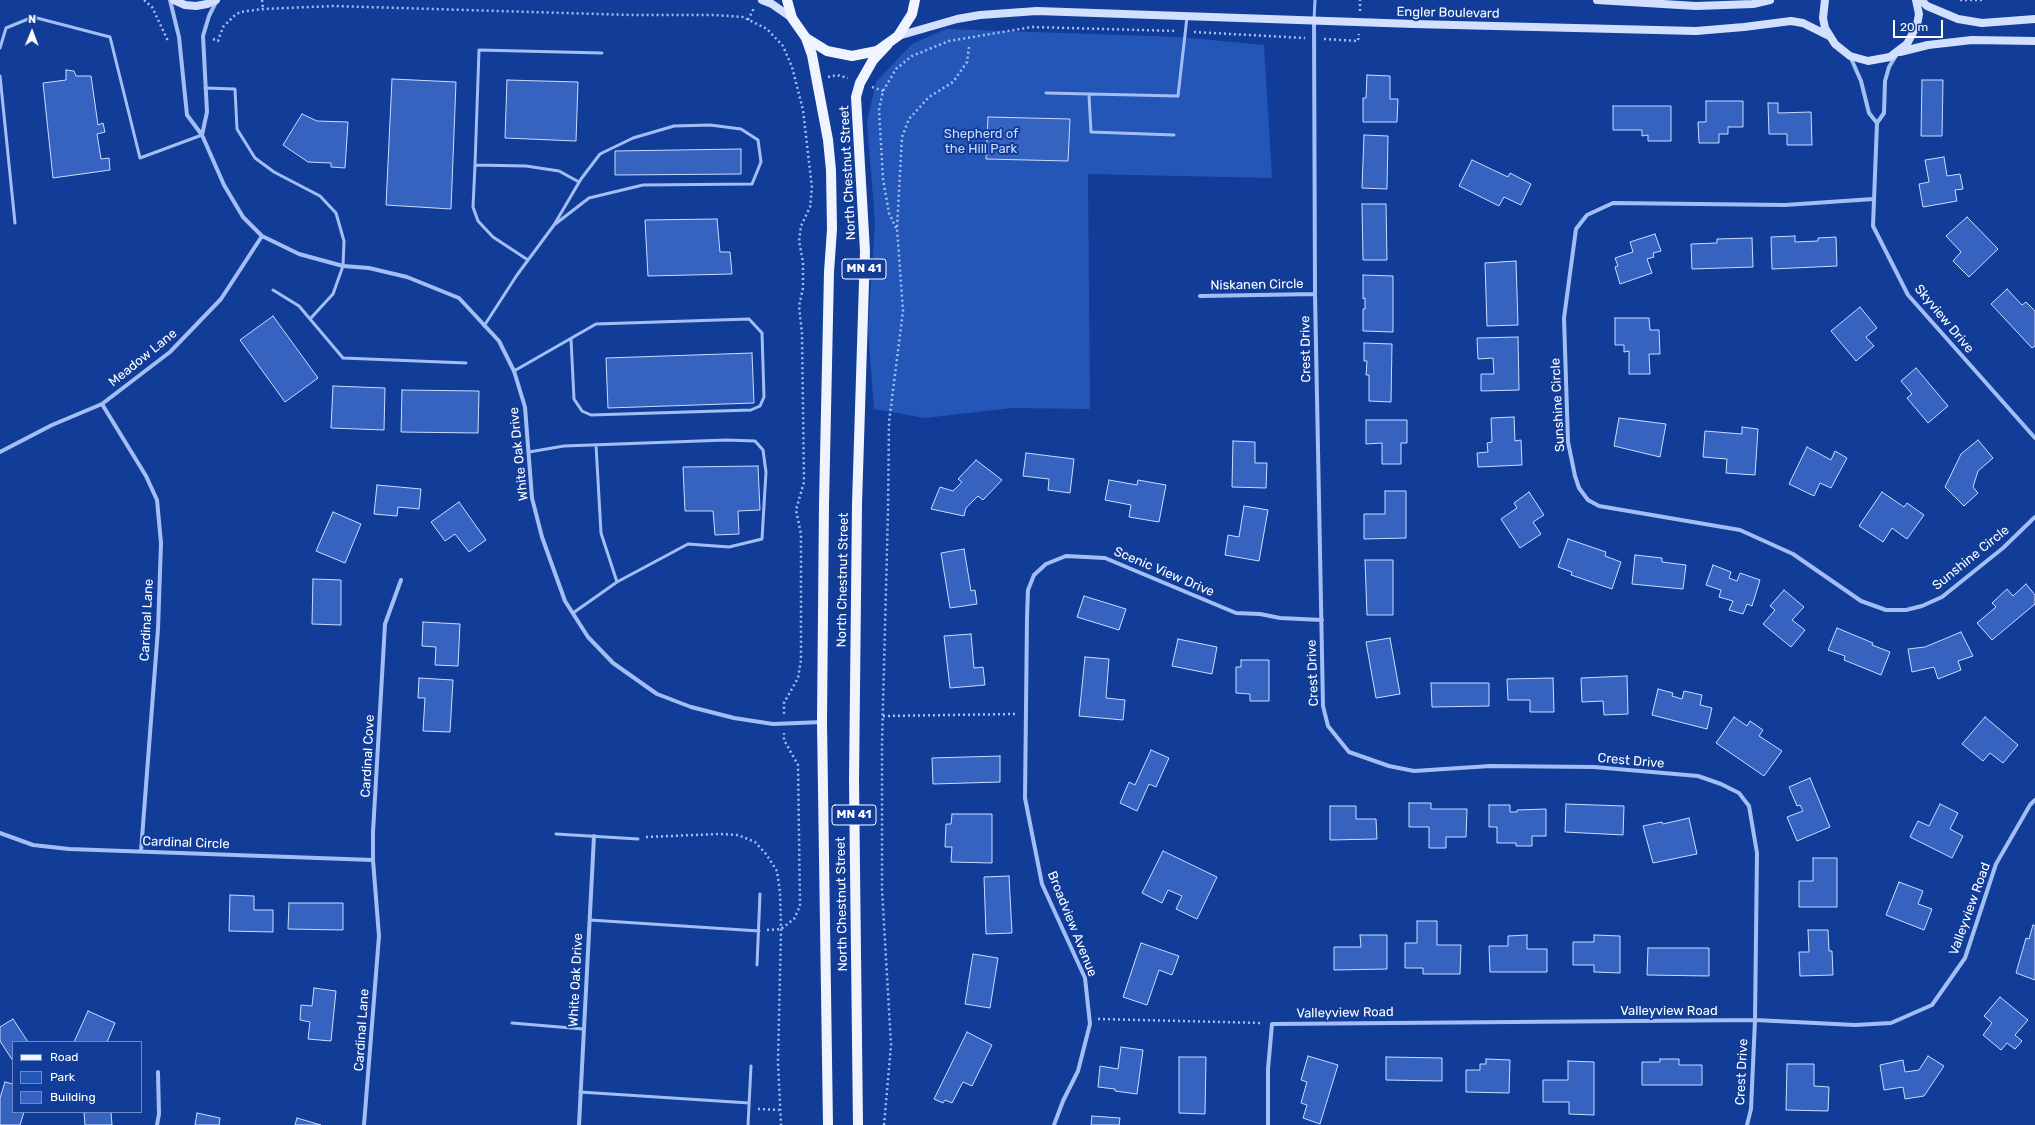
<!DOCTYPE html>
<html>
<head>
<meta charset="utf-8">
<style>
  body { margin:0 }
  #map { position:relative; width:2035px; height:1125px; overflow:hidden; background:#113d98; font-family:Rubik,sans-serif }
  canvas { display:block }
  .legend { position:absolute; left:12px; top:1041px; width:130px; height:72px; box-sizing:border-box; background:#113d98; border:1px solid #708bc1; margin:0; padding:5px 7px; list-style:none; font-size:12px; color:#fff }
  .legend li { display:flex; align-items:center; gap:8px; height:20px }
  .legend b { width:20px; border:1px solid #708bc1 }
  .north { position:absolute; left:12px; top:12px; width:40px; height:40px; -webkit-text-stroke:3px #113d98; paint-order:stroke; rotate:1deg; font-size:11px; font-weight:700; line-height:16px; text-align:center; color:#fff }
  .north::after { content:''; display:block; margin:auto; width:14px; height:18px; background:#fff; clip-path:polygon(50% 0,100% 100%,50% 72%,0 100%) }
  .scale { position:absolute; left:1893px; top:20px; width:50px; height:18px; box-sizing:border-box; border:2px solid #fff; border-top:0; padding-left:5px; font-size:12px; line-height:14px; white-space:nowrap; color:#fff; -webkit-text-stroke:3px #113d98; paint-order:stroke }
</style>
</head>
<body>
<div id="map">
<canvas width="2035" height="1125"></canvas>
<ul class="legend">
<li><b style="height:5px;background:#f0f4ff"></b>Road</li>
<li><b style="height:11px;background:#2456b8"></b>Park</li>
<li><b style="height:11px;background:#3563bf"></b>Building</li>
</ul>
<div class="north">N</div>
<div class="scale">20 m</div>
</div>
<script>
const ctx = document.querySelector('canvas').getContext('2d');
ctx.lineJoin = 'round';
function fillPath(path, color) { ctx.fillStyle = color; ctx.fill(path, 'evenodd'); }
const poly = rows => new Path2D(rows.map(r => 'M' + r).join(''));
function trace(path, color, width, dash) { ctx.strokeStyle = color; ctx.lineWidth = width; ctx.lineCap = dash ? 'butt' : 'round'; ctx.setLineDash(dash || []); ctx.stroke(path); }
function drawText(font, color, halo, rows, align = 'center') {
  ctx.font = font + ' Rubik,sans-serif'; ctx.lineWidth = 4; ctx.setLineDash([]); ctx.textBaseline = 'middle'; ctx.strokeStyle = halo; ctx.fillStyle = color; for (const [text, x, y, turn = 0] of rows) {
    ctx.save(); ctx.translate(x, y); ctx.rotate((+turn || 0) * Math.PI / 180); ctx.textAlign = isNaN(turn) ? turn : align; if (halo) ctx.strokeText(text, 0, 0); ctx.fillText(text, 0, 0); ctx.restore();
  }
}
fillPath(poly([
  [946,29,1180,37,1264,45,1272,178,1088,174,1090,409,1012,408,925,418,874,409,868,330,875,222,867,122,876,82,912,44]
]), '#2456b8');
const building = poly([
  [66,70,74,71,76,76,91,76,98,125,103,123,105,132,97,134,101,159,109,158,110,170,53,178,43,83,66,80,66,70],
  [1367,75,1390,76,1390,99,1398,99,1397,122,1363,122,1363,98,1366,98,1367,75],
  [392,79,456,82,451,209,386,205,392,79],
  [507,80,578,82,576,141,505,138,507,80],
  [1922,80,1943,80,1942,136,1921,136,1922,80],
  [1706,101,1743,101,1743,127,1728,127,1728,134,1719,134,1719,143,1699,143,1698,122,1706,122,1706,101],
  [1768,103,1778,103,1778,113,1811,112,1812,145,1787,145,1787,134,1769,134,1768,103],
  [1613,106,1671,106,1671,141,1648,141,1648,135,1642,136,1642,130,1613,130,1613,106],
  [302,114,317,121,348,122,345,168,331,167,331,163,308,162,283,145,302,114],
  [988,117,1070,119,1068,161,986,159,988,117],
  [1364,135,1388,136,1387,189,1362,188,1364,135],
  [741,149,741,174,615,175,615,151,741,149],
  [1944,157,1947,176,1960,174,1963,189,1955,190,1957,201,1923,207,1919,184,1929,182,1925,160,1944,157],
  [1472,160,1508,177,1510,173,1531,184,1521,205,1504,197,1499,206,1459,186,1472,160],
  [1362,204,1386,204,1387,260,1363,260,1362,204],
  [1967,217,1998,249,1969,277,1953,261,1961,252,1946,236,1967,217],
  [717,219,720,252,730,252,732,274,648,276,645,220,717,219],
  [1655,234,1661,251,1653,253,1654,257,1647,259,1652,273,1620,284,1615,267,1618,266,1615,258,1633,252,1630,242,1655,234],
  [1795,236,1795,242,1818,241,1818,238,1836,237,1837,266,1772,269,1771,237,1795,236],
  [1752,238,1753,267,1692,269,1691,244,1717,243,1717,239,1752,238],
  [1516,261,1518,325,1487,326,1485,263,1516,261],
  [1363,275,1393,276,1393,332,1363,331,1363,309,1365,309,1365,298,1363,299,1363,275],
  [2007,289,2022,305,2026,302,2035,311,2035,346,2032,348,1991,304,2007,289],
  [1860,307,1877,328,1866,337,1874,346,1856,361,1831,331,1860,307],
  [273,316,318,378,285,402,240,340,273,316],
  [1615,318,1649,318,1650,330,1659,330,1660,354,1649,354,1650,374,1629,374,1629,351,1624,352,1624,345,1615,345,1615,318],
  [1518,337,1519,390,1481,391,1481,374,1494,374,1493,358,1478,359,1477,338,1518,337],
  [1364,343,1392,344,1391,402,1369,401,1369,375,1366,375,1367,361,1364,361,1364,343],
  [752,353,754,403,608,408,606,358,752,353],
  [1916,368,1948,406,1928,423,1907,398,1912,394,1901,381,1916,368],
  [333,386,385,388,384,430,331,428,333,386],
  [402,390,479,391,478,433,401,432,402,390],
  [1514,417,1515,441,1521,440,1522,465,1478,467,1477,453,1488,452,1487,443,1492,442,1491,418,1514,417],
  [1619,418,1666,424,1660,457,1614,446,1619,418],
  [1366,420,1407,420,1407,443,1401,443,1401,464,1382,464,1382,443,1366,444,1366,420],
  [1742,427,1758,429,1755,475,1726,473,1727,459,1703,457,1705,431,1742,434,1742,427],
  [1978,440,1993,458,1978,471,1973,487,1978,493,1964,506,1945,487,1961,454,1978,440],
  [1233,441,1255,442,1255,463,1267,463,1266,488,1232,487,1233,441],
  [1807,447,1831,460,1835,451,1847,458,1831,488,1820,483,1814,496,1789,484,1807,447],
  [1026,453,1074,459,1070,493,1048,490,1049,479,1023,476,1026,453],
  [976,460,1002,480,983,500,978,496,966,508,964,516,931,509,940,487,953,491,962,482,958,479,976,460],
  [758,466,760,510,738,511,739,534,715,535,713,511,685,511,683,467,758,466],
  [1109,480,1137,485,1138,480,1166,485,1159,522,1129,517,1131,505,1105,500,1109,480],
  [377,485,421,489,419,509,398,507,397,516,374,514,377,485],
  [1385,491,1406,491,1406,538,1364,539,1364,514,1385,514,1385,491],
  [1529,492,1544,515,1533,522,1541,534,1520,548,1501,519,1517,508,1514,503,1529,492],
  [1882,492,1904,507,1907,503,1924,515,1907,539,1892,528,1883,542,1859,526,1882,492],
  [459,502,486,540,469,552,455,534,445,541,431,522,459,502],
  [1244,506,1268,510,1259,561,1225,555,1228,535,1239,537,1244,506],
  [333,512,361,524,345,563,316,551,333,512],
  [1568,539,1606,552,1605,556,1621,562,1612,589,1571,575,1572,572,1558,567,1568,539],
  [964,549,971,591,975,590,977,604,950,608,941,553,964,549],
  [1635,555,1662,558,1662,562,1686,565,1683,589,1632,584,1635,555],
  [1365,560,1393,560,1393,615,1367,615,1365,560],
  [1713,565,1731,572,1729,578,1737,581,1740,573,1760,580,1752,606,1747,604,1743,614,1729,610,1733,601,1719,597,1721,590,1706,585,1713,565],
  [313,579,341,580,341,625,312,624,313,579],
  [2026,584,2035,595,2035,604,1992,640,1977,623,1996,607,1992,603,2007,589,2013,596,2026,584],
  [1784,590,1804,607,1792,620,1805,630,1791,647,1763,624,1775,610,1770,606,1784,590],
  [1084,596,1126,609,1119,630,1077,617,1084,596],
  [423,622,460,624,458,666,435,665,436,647,422,646,423,622],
  [1837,628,1873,643,1872,645,1890,652,1881,675,1844,660,1845,656,1828,650,1837,628],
  [1961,632,1973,656,1958,661,1961,670,1938,679,1934,667,1912,672,1908,649,1925,647,1961,632],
  [971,634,974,668,983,667,985,685,950,688,944,636,971,634],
  [1390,638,1400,694,1376,698,1366,642,1390,638],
  [1178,639,1217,647,1212,674,1172,666,1178,639],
  [1085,657,1109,659,1106,698,1125,700,1123,720,1079,716,1085,657],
  [1241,660,1269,660,1269,701,1250,701,1250,694,1236,693,1236,667,1241,667,1241,660],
  [1627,676,1628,714,1604,715,1603,701,1582,702,1581,678,1627,676],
  [419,678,453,680,450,732,423,731,425,698,418,698,419,678],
  [1553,678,1554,712,1530,712,1530,700,1508,700,1507,679,1553,678],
  [1431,683,1489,683,1489,706,1432,707,1431,683],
  [1658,689,1673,693,1672,696,1682,699,1684,691,1702,695,1700,705,1712,708,1707,729,1652,715,1658,689],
  [1734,717,1747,726,1750,721,1763,730,1759,736,1782,751,1764,776,1716,743,1734,717],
  [1985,717,2018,745,2003,763,1990,753,1983,761,1962,744,1985,717],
  [1151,750,1169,758,1156,787,1149,784,1137,811,1120,803,1129,782,1135,785,1151,750],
  [1000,756,1000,782,933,784,932,758,1000,756],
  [1810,778,1830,827,1797,841,1787,817,1803,811,1800,805,1797,806,1789,787,1810,778],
  [1409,803,1431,803,1431,809,1467,809,1466,837,1446,837,1446,848,1429,848,1429,827,1409,827,1409,803],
  [1566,804,1624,806,1623,835,1565,832,1566,804],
  [1940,804,1958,813,1950,829,1963,836,1952,858,1910,837,1918,821,1929,826,1940,804],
  [1489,805,1510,805,1510,812,1517,812,1517,810,1546,809,1546,836,1532,836,1532,846,1516,846,1516,843,1497,843,1497,827,1489,827,1489,805],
  [1330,806,1356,806,1356,819,1376,819,1377,839,1330,840,1330,806],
  [952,814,992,814,992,863,951,862,952,847,945,847,946,824,951,824,952,814],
  [1689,818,1697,854,1653,863,1643,826,1662,822,1663,824,1689,818],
  [1163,851,1217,877,1197,919,1176,909,1182,896,1168,890,1162,903,1142,893,1163,851],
  [1813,858,1837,858,1837,907,1799,907,1799,881,1813,881,1813,858],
  [1009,876,1012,933,986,934,984,877,1009,876],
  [1899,882,1923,891,1918,904,1932,909,1924,930,1886,915,1899,882],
  [230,895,254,896,254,910,273,910,273,932,229,931,230,895],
  [289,903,343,903,343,930,288,929,289,903],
  [1417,921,1437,921,1437,945,1461,945,1460,974,1423,974,1423,968,1405,968,1405,943,1417,943,1417,921],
  [2033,925,2035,926,2035,980,2016,973,2026,938,2029,939,2033,925],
  [1808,930,1828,930,1829,951,1832,951,1833,975,1800,976,1799,952,1809,952,1808,930],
  [1360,935,1387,935,1387,969,1334,970,1334,947,1361,947,1360,935],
  [1527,935,1527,949,1547,949,1547,972,1490,972,1489,946,1508,946,1508,936,1527,935],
  [1594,935,1620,936,1620,973,1594,972,1594,965,1573,965,1573,942,1594,942,1594,935],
  [1141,943,1179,956,1172,975,1159,970,1147,1005,1123,997,1141,943],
  [1648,948,1709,948,1709,976,1647,975,1648,948],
  [973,954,998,958,990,1008,965,1004,973,954],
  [314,988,336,991,331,1041,308,1039,310,1022,300,1020,301,1005,312,1006,314,988],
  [2000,997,2028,1020,2015,1035,2022,1041,2015,1049,2007,1043,2001,1050,1983,1035,1992,1023,1984,1016,2000,997],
  [88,1011,115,1023,107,1042,74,1042,88,1011],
  [13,1019,28,1042,13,1042,13,1061,0,1041,0,1027,13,1019],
  [967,1032,992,1045,972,1086,963,1082,952,1103,945,1100,943,1103,934,1099,967,1032],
  [1121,1047,1143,1050,1137,1094,1115,1091,1115,1089,1098,1087,1100,1066,1118,1069,1121,1047],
  [1308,1056,1338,1065,1320,1124,1303,1118,1307,1105,1301,1103,1307,1082,1301,1080,1308,1056],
  [1928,1056,1944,1066,1924,1096,1905,1099,1903,1087,1884,1090,1880,1065,1903,1060,1905,1072,1919,1070,1928,1056],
  [1179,1057,1206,1057,1205,1114,1179,1113,1179,1057],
  [1386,1057,1442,1058,1442,1081,1386,1080,1386,1057],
  [1486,1059,1510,1060,1509,1093,1466,1092,1466,1070,1480,1070,1480,1064,1486,1064,1486,1059],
  [1660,1059,1679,1059,1679,1065,1702,1065,1702,1085,1642,1085,1642,1062,1660,1062,1660,1059],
  [1568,1061,1594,1062,1594,1115,1569,1114,1569,1102,1543,1102,1543,1080,1568,1080,1568,1061],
  [1787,1064,1814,1064,1814,1086,1829,1087,1828,1111,1786,1110,1787,1064],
  [5,1082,13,1084,13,1112,24,1112,20,1125,0,1125,0,1098,5,1082],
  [84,1112,111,1112,112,1125,85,1125,84,1112],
  [197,1113,220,1118,219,1125,195,1125,197,1113],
  [1092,1116,1120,1118,1119,1125,1091,1125,1092,1116],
  [297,1118,321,1125,295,1125,297,1118]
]);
fillPath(building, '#3563bf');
trace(building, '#cbdcfe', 1);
trace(poly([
  [144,0,152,7,168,41],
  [262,0,263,9],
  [1960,0,1985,0],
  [1360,11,1360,0],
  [748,20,754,8],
  [1194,32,1305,38],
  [213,39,218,41,223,27,234,16,240,12,263,9,334,6,631,15,714,15,743,17,767,29,783,46,792,67,803,110,812,188,810,207,801,226,799,241,803,262,803,288,799,306,802,334,804,482,796,510,801,534,801,660,798,678,784,703,784,714],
  [1324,39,1358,41,1359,34],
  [828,77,837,75,848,78],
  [872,87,883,91],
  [896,228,889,213,883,179,879,110,883,91,896,69,912,56,949,41,1032,27,1177,31],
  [883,716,1016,714],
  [646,837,719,834,738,835,755,842,766,854,777,871,780,892,781,929,778,1062,781,1125],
  [767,930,781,929,794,919,800,906,798,765,784,740,784,733],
  [1098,1019,1263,1023],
  [758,1109,779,1110],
  [884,1125,891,1045,882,889,882,744,888,511,889,422,903,311,897,228,902,137,909,119,929,97,953,82,967,62,969,47]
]), '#a3bef4', 2.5, [2, 3]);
trace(poly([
  [1314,20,1315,0],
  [0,48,6,28,33,17,110,37,140,158,202,135],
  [0,76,15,223],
  [205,88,235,89,237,129,255,158,274,172,320,196,336,213,344,241,343,266,333,294,310,319],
  [1046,93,1178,96,1187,17],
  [1089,95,1091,132,1174,135],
  [475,165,479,50,602,53],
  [528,260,493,237,478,221,473,207,475,165,526,166,559,171,579,182],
  [273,290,299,306,343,358,466,363],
  [484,326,517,275,554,225,581,179,600,154,633,138,674,126,710,125,741,129,758,140,761,162,752,184,643,185,589,198,554,225],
  [514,371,596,324,749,319,762,333,764,397,760,406,751,410,591,415,582,411,574,399,571,339],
  [596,445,601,533,617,582],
  [529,452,564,446,726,440,755,441,763,450,766,472,762,539,729,547,688,544,617,582,573,613],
  [556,834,638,839],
  [590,920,759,931],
  [757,965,760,894],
  [512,1023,583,1029],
  [580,1092,749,1103],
  [748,1125,751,1066]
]), '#a3bef4', 3);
trace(poly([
  [170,0,179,37,187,115,202,135,224,185,243,217,262,236,299,254,343,266,369,268,407,277,459,298,499,341,514,371,525,407,532,498,542,537,565,601,588,637,613,663,657,694,691,707,734,718,773,724,822,722],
  [1314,20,1315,294,1323,706,1328,726,1349,752,1389,766,1414,771,1490,766,1594,767,1698,776,1721,784,1739,793,1749,806,1757,853,1755,1020,1751,1109,1747,1125],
  [1897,54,1889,67,1885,81,1884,113,1877,123,1873,226,1908,295,2035,438],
  [1850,56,1861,81,1869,113,1877,123],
  [202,135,207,112,203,36,209,16,217,0],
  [1873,199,1785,205,1613,203,1587,215,1576,229,1564,318,1568,442,1575,476,1579,488,1588,500,1599,506,1740,530,1793,554,1861,601,1886,610,1906,610,1922,606,1942,597,2003,548,2035,517],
  [1200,296,1315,294],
  [102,404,146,476,157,500,161,543,158,629,141,851],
  [0,452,52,425,102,404,170,352,221,299,262,236],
  [0,833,33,845,69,849,373,860],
  [157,1125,159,1114,158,1072],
  [364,1125,379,936,373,860,373,832,385,624,401,580],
  [579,1125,594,836],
  [1054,1125,1063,1101,1078,1071,1090,1024,1085,978,1042,884,1025,798,1027,618,1028,590,1034,575,1046,564,1066,556,1105,558,1236,613,1260,614,1280,618,1322,620],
  [1268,1125,1268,1069,1272,1024,1755,1020,1855,1025,1891,1023,1932,1005,1965,958,1996,864,2030,805,2035,800]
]), '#a3bef4', 4);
trace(poly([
  [174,0,185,5,196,6,207,4,216,0],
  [762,0,772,4,792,18],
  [1597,0,1696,6,1753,4,1770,0],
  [1825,0,1823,18,1825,28,1835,44,1850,56,1868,61,1890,57,1907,44,1917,25,1919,14,1916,0],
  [1921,0,1927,6,1958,19,1982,23,2035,19],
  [898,36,957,19,980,15,1037,11,1414,24,1696,31,1744,27,1791,21,1803,23,1829,36],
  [1900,52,1928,45,1972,40,2035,41]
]), '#d3e0fd', 8);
trace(poly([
  [787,0,792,18,806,38,827,51,852,56,877,51,898,36,912,14,915,0],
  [806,38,812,55,828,140,831,170,832,229,829,272,824,504,822,722,828,1125],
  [858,1125,854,781,857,504,865,251,856,97,860,83,873,60,888,44]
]), '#f0f4ff', 10);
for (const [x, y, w] of [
  [864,269,44],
  [854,815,44]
]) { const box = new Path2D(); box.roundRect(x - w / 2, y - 10, w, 20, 3); ctx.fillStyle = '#113d98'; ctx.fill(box); trace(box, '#fff', 1); }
drawText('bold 12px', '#fff', null, [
  ["MN 41",864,269],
  ["MN 41",854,815]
]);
drawText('13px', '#fff', '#113d98', [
  ["Engler Boulevard",1448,13,1],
  ["North Chestnut Street",848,173,-93],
  ["Niskanen Circle",1257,285,-1],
  ["Skyview Drive",1944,319,50],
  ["Crest Drive",1306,349,-91],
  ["Meadow Lane",143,358,-39],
  ["Sunshine Circle",1558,405,-93],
  ["White Oak Drive",519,454,-96],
  ["Sunshine Circle",1971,558,-39],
  ["Scenic View Drive",1164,572,23],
  ["North Chestnut Street",843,580,-89],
  ["Cardinal Lane",147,620,-87],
  ["Crest Drive",1313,673,-92],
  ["Cardinal Cove",368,756,-87],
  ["Crest Drive",1631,761,5],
  ["Cardinal Circle",186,843,2],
  ["North Chestnut Street",842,904,-91],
  ["Valleyview Road",1970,909,-70],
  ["Broadview Avenue",1072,924,68],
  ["White Oak Drive",576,980,-87],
  ["Valleyview Road",1669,1011],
  ["Valleyview Road",1345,1013,-1],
  ["Cardinal Lane",362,1030,-86],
  ["Crest Drive",1742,1072,-87]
]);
drawText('13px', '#cbdcfe', '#113d98', [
  ["Shepherd of",981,134],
  ["the Hill Park",981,149]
]);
</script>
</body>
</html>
